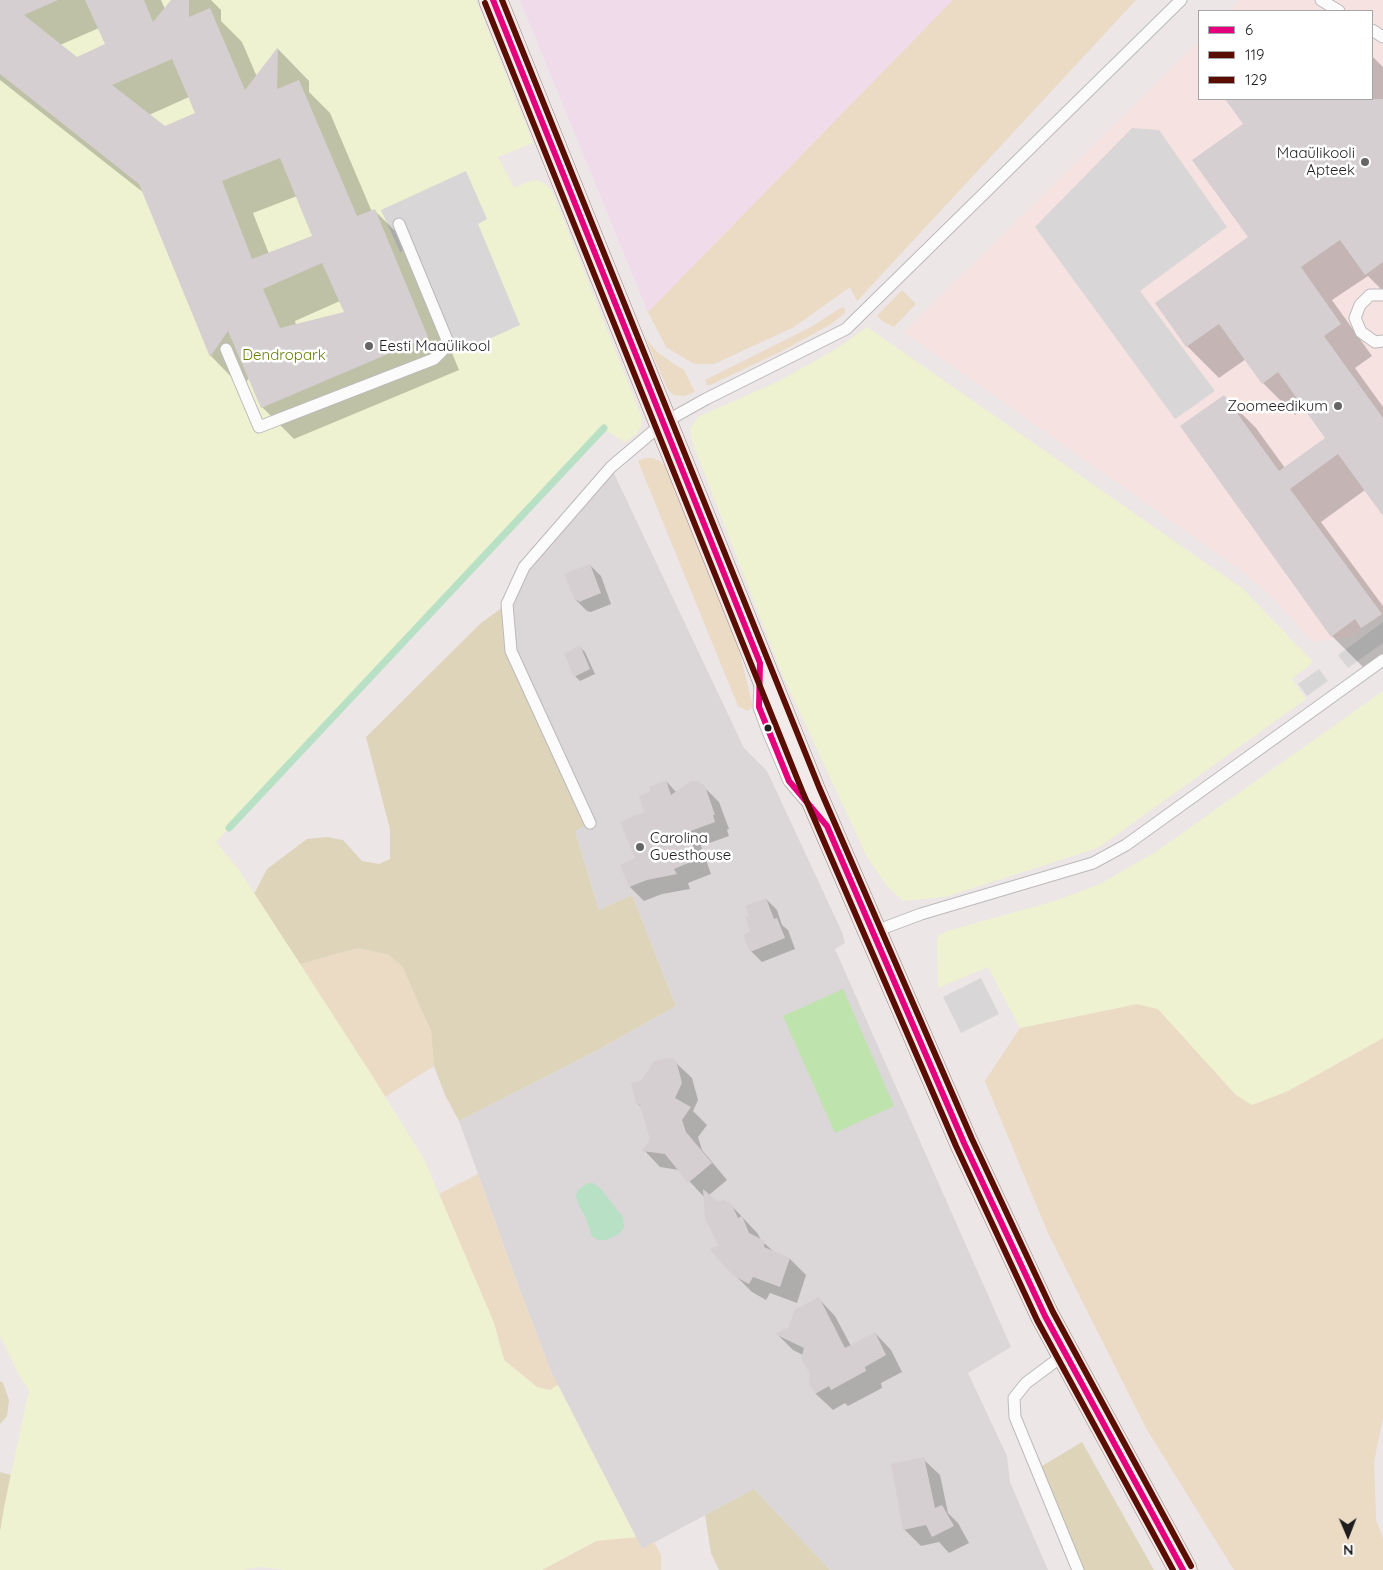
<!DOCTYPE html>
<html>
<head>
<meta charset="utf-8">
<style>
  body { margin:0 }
  #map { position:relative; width:1383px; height:1570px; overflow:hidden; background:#ece6e7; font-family:Quicksand,sans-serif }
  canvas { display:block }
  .legend { position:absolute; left:1198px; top:10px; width:175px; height:90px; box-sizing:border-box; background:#fff; border:1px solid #a5a5a5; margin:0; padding:6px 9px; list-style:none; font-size:15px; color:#1e1e1e }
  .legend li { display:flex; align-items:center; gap:10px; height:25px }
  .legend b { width:25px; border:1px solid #a5a5a5 }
  .north { position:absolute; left:1323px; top:1510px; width:50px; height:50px; -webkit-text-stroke:4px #fff; paint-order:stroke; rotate:179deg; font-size:14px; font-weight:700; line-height:20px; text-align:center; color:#1e1e1e }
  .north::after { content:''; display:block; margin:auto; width:18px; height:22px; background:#1e1e1e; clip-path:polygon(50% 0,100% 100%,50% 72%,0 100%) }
</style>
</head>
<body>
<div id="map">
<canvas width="1383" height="1570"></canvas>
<ul class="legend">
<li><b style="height:6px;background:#e5007d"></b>6</li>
<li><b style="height:6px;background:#5a0e03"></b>119</li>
<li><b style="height:6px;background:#5a0e03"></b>129</li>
</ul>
<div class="north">N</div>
</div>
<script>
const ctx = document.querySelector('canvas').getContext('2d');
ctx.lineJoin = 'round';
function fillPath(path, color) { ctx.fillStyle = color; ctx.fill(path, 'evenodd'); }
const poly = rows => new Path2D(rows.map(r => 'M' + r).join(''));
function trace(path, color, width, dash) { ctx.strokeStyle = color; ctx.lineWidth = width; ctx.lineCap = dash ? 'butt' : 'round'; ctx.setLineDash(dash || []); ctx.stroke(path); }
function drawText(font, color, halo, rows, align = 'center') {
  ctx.font = font + ' Quicksand,sans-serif'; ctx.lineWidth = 5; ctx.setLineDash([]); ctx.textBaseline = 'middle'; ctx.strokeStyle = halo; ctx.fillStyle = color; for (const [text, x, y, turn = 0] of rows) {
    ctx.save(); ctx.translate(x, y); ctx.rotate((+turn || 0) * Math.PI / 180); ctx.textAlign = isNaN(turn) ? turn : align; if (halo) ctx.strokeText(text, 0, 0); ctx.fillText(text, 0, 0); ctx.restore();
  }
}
fillPath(poly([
  [611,467,744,748,767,771,842,932,845,943,835,949,1011,1347,968,1373,1007,1456,1010,1482,1048,1570,830,1570,754,1489,642,1549,552,1374,518,1285,459,1121,594,1052,676,1006,632,895,599,910,575,831,589,823,511,651,507,604,524,567]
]), '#dbd7d8');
fillPath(poly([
  [520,0,953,0,648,312]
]), '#efdbea');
fillPath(poly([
  [1240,0,1383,0,1383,614,1351,637,1313,642,1273,598,1241,570,904,332,1199,41,1199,99,1372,99,1372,11,1229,11]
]), '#f6e3e1');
fillPath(poly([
  [953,0,1136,0,857,301,850,287,794,327,714,364,694,364,666,347,648,312],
  [902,290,916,304,894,327,884,322,877,316],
  [844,307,845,313,831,324,782,351,708,386,705,380,811,327,839,309],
  [645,337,657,352,677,366,684,370,695,392,684,396,674,395,668,390],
  [645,458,652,458,660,461,667,468,738,646,753,707,747,711,738,706,638,461],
  [358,948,389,955,402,966,431,1031,434,1066,385,1097,300,964],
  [1137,1004,1158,1009,1236,1095,1252,1105,1288,1091,1383,1038,1383,1418,1374,1462,1376,1520,1383,1538,1383,1570,1234,1570,1146,1428,1048,1233,985,1081,1020,1028],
  [478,1174,518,1285,552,1374,558,1385,550,1390,537,1387,504,1360,494,1323,439,1194],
  [636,1537,642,1549,654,1542,661,1555,661,1570,542,1570,596,1541]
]), '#ebdac4');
fillPath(poly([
  [507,604,511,651,590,823,575,831,599,910,632,895,676,1006,594,1052,459,1121,445,1095,434,1066,431,1031,402,966,389,955,358,948,300,964,254,894,267,869,307,839,327,837,343,840,362,861,379,864,390,859,390,829,366,737,481,623],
  [0,1381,3,1383,9,1400,7,1416,0,1424],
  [1082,1442,1154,1570,1078,1570,1037,1469],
  [0,1472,11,1475,0,1533],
  [754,1489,830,1570,719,1570,711,1553,705,1515]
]), '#ddd4ba');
fillPath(poly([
  [0,0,476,0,533,143,498,157,514,188,530,181,537,180,545,184,552,191,642,418,641,427,637,433,625,442,604,429,216,842,239,870,269,916,368,1069,424,1159,494,1323,504,1360,537,1387,550,1390,558,1385,636,1537,596,1541,542,1570,284,1570,261,1567,242,1570,0,1570,0,1533,4,1507,29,1390,20,1377,0,1336],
  [867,327,1243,589,1313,662,1292,679,1306,699,1098,848,945,897,903,901,888,887,867,857,782,674,693,444,690,429,698,417,779,381,836,349],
  [1383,691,1383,1038,1288,1091,1252,1105,1236,1095,1158,1009,1137,1004,1020,1028,988,967,938,988,937,940,939,935,947,931,1055,901,1100,884,1157,851]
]), '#eef2d0');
fillPath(poly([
  [843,989,894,1106,835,1133,783,1016]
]), '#bee3ad');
fillPath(poly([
  [1132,128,1159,130,1227,227,1140,291,1215,391,1175,419,1035,227],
  [466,171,487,219,478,224,520,325,460,352,447,340,409,248,400,252,381,210],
  [1383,622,1383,643,1348,668,1338,655],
  [1319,669,1328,681,1307,696,1298,684],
  [981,978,999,1014,961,1033,943,997]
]), '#d8d6d6');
fillPath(poly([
  [588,1183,593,1183,600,1188,623,1217,624,1227,619,1234,606,1240,598,1240,592,1236,585,1216,578,1204,576,1196,578,1190]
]), '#b8e0c5');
fillPath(poly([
  [0,0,161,0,165,9,172,0,211,0,221,10,221,21,242,42,257,77,278,49,309,81,309,92,330,113,372,212,375,211,407,243,459,370,294,439,262,407,249,378,242,388,211,356,144,193,0,80],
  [99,28,107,45,77,58,60,45],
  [189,97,196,114,165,127,149,115],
  [297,196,314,236,269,254,253,213],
  [340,301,346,313,296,325,295,321],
  [1372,56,1383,67,1383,291,1368,276,1332,300,1372,356,1355,368,1383,407,1383,514,1365,490,1321,522,1383,606,1383,655,1364,668,1332,636,1224,396,1256,428,1285,468,1327,439,1305,408,1295,415,1263,383,1246,359,1219,378,1187,346,1157,303,1250,237,1245,124,1226,99,1301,99,1303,102,1308,99,1372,99],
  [590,565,601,576,611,604,591,612,587,611,576,600],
  [580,647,585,652,595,674,580,681,575,676],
  [666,781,676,792,704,787,719,802,729,829,727,830,729,836,701,846,711,874,688,883,690,889,662,894,644,901,630,887,646,813,652,792],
  [766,899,777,910,782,925,788,930,795,949,762,962,751,951,752,932,751,916],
  [675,1062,692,1078,698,1100,693,1111,707,1125,698,1137,702,1150,727,1180,709,1195,717,1203,730,1204,758,1234,761,1240,775,1253,790,1259,806,1275,797,1303,770,1293,766,1300,752,1292,743,1283,725,1266,705,1198,679,1170,660,1167,644,1150,651,1139,643,1109,637,1103,642,1082],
  [819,1299,835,1316,851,1346,875,1333,891,1350,902,1372,881,1383,882,1388,848,1406,845,1403,833,1410,816,1394,810,1383,811,1374,803,1355,793,1350,777,1334,790,1328],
  [923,1459,940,1475,948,1513,958,1523,969,1543,949,1553,939,1542,921,1546,904,1529]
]), '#0003');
trace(poly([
  [229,828,604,428]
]), '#b8e0c5', 7);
fillPath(poly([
  [0,0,58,0,24,15,77,57,105,44,85,0,144,0,153,22,171,0,189,0,189,17,210,8,245,90,278,47,277,89,299,80,357,216,375,209,428,337,261,408,228,331,210,357,139,184,0,74],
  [172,59,195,113,165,126,112,85],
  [280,158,312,236,252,259,222,181],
  [322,263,344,312,280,328,263,289],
  [1225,99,1383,99,1383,262,1365,275,1340,240,1301,267,1341,324,1324,336,1383,418,1383,516,1338,454,1290,489,1382,614,1361,628,1355,619,1331,637,1180,426,1224,395,1279,471,1325,438,1278,372,1262,384,1219,324,1186,347,1155,303,1248,237,1192,160,1243,124],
  [590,564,601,593,579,602,578,600,575,601,564,574],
  [580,645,590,669,574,677,564,654],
  [666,780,671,795,691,781,697,781,705,786,715,815,713,815,715,822,688,832,698,859,674,869,677,874,647,880,629,887,620,865,635,858,620,822,644,812,639,796,651,791,649,787],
  [766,898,774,919,777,918,785,938,750,952,743,935,750,931,745,917,749,916,745,906],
  [668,1058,676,1060,682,1083,675,1098,691,1107,682,1120,686,1132,712,1163,688,1183,665,1154,642,1151,650,1139,640,1105,636,1104,631,1083,641,1081,654,1061],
  [703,1189,717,1201,724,1200,731,1203,738,1218,742,1216,749,1233,765,1241,764,1247,790,1258,780,1287,753,1277,749,1284,734,1276,725,1267,710,1249,718,1245,705,1218],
  [819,1297,845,1348,875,1332,886,1355,865,1367,866,1371,831,1390,829,1386,815,1394,809,1383,810,1374,801,1359,804,1348,775,1334,789,1327,794,1310],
  [924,1457,935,1508,942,1505,954,1526,932,1537,926,1525,903,1530,891,1464]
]), '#d5cfd1');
const lane = poly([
  [1321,0,1339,11],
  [1372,30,1383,37],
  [1383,295,1370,295,1360,305,1355,318,1361,332,1375,342,1383,341],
  [226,349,259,427,434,359,444,349,447,340,399,224],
  [760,685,759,707,767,729,789,781,805,800],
  [590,823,511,651,507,604,524,567,611,467,663,423,706,399,846,329,1181,0],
  [873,932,921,914,1093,863,1126,845,1383,660],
  [1065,1354,1026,1383,1014,1398,1015,1417,1078,1570]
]);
const secondary = poly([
  [493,0,811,790,964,1143,1045,1316,1183,1570]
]);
trace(lane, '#bcb9ba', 13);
trace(secondary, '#97827e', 29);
trace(lane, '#fcfbfb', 11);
trace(secondary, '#f3ebea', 28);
trace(poly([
  [493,0,760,663,759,707,789,781,827,826,964,1143,1045,1316,1183,1570]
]), '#e5007d', 6);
trace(poly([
  [485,3,803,793,956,1146,1037,1320,1173,1570]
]), '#5a0e03', 6);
trace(poly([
  [502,0,819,787,972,1139,1053,1312,1191,1566]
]), '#5a0e03', 6);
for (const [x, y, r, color] of [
  [1365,162,5,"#666464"],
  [369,346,5,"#666464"],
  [1338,406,5,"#666464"],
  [768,728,4.5,"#1e1e1e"],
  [640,847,5,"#666464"]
]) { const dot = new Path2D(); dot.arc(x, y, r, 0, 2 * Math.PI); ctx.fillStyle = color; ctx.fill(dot); trace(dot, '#fff', 2); }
drawText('15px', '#1e1e1e', '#fff', [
  ["Maaülikooli",1355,153],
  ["Apteek",1355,170],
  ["Eesti Maaülikool",379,346,"left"],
  ["Zoomeedikum",1328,406],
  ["Carolina",650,838,"left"],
  ["Guesthouse",650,855,"left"]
], 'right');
drawText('15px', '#687f08', '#fff', [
  ["Dendropark",284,355]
]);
</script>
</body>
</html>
